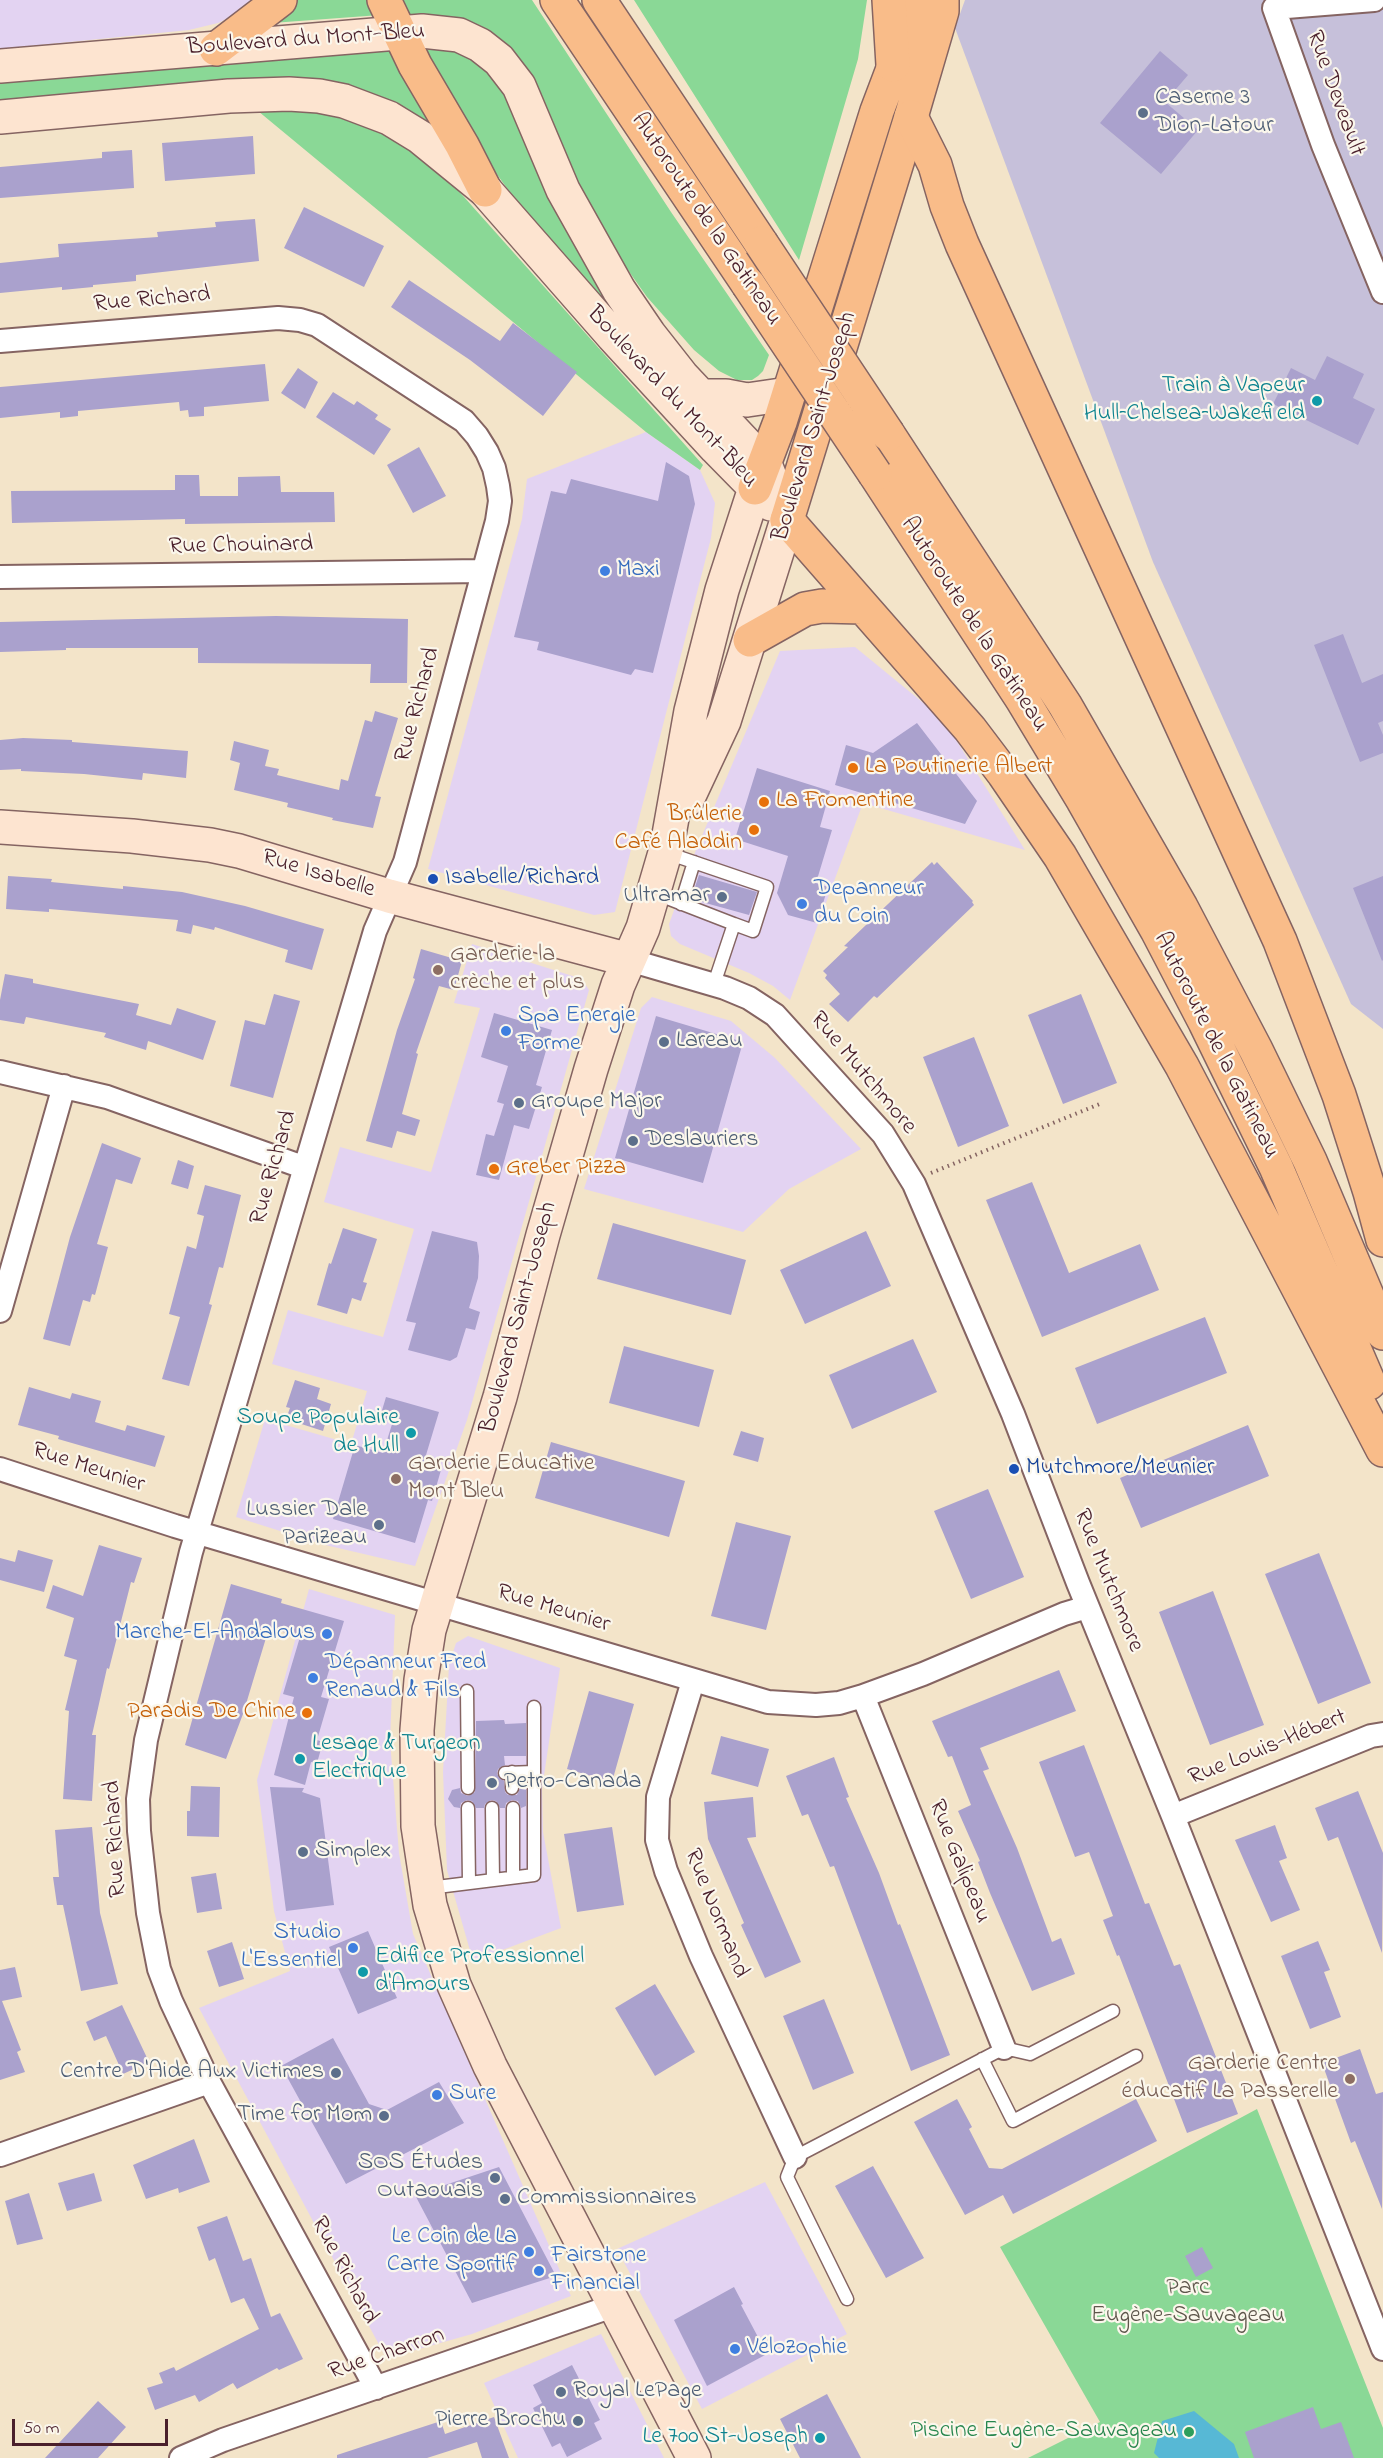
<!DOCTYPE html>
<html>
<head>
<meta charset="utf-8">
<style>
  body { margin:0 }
  #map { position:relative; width:1383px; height:2458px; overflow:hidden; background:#f3e4c9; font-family:"Indie Flower",sans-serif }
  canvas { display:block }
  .scale { position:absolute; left:12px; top:2419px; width:156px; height:27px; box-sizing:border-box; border:3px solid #4a1f2b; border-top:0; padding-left:8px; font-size:18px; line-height:21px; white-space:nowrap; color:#4a1f2b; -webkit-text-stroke:4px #fbf7ec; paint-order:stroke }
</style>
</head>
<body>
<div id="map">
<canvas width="1383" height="2458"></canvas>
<div class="scale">50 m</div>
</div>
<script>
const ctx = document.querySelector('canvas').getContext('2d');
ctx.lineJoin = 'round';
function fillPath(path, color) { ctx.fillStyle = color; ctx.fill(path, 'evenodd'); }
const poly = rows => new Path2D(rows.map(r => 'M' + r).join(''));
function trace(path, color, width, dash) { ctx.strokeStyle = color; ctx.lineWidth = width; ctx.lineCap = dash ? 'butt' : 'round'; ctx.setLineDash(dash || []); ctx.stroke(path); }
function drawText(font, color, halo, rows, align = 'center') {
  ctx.font = font + ' "Indie Flower",sans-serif'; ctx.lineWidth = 4.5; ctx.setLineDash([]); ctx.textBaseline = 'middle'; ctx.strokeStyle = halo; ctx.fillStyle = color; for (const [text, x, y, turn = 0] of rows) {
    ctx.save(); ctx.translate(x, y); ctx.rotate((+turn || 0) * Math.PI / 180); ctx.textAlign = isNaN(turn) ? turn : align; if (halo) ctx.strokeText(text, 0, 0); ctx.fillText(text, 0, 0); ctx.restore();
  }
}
fillPath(poly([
  [0,0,257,0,241,12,218,23,189,30,0,49],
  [646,432,700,470,715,503,711,538,615,912,594,915,428,869,522,519,527,479],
  [855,647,943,719,1025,850,863,803,790,1000,773,986,749,973,680,944,671,936,669,924,696,850,780,651],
  [472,944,582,979,589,990,467,1420,415,1566,321,1544,236,1517,265,1419,351,1444,367,1391,272,1364,288,1310,383,1337,414,1229,324,1202,340,1147,431,1172,480,1008,454,1003],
  [652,997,731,1021,775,1058,861,1149,789,1189,743,1232,584,1189,641,1008],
  [309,1589,395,1615,390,1741,399,1853,413,1934,571,2296,472,2334,398,2355,384,2354,199,2008,290,1971,274,1911,257,1780],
  [468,1636,560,1668,542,1789,543,1832,561,1928,473,1961,447,1870,443,1772,449,1665,456,1643],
  [765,2182,847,2334,702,2409,617,2249],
  [601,2334,664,2458,518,2458,484,2383]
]), '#e3d3f2');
fillPath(poly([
  [965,0,1383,0,1383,1029,1351,1004,1153,562,955,28]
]), '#c6c0da');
fillPath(poly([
  [290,0,374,0,380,15,272,23],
  [399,0,532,0,671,212,769,355,763,371,758,376,752,380,737,380,719,371,694,350,647,297,613,249,576,184,533,83,513,52,469,22,449,16,407,17],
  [634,0,867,0,858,59,799,260],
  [430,40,492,64,609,292,617,320,534,226,463,127,416,42],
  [392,44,437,123,428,130,402,110,0,104,0,78],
  [285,109,325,113,362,123,397,139,448,179,703,465,700,470,646,432,258,111],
  [1257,2109,1383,2428,1383,2458,1028,2458,1100,2422,1000,2247]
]), '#8ad896');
fillPath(poly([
  [1194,2411,1234,2444,1239,2458,1159,2458,1154,2453,1162,2421]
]), '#57b8d5');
fillPath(poly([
  [1160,51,1188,75,1165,102,1198,130,1161,174,1100,123],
  [253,136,255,174,165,181,162,143],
  [132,150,134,188,0,198,0,167,102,158,102,152],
  [304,207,384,246,364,287,284,248],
  [255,219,259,261,136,275,136,281,93,285,93,287,62,290,62,287,0,293,0,263,59,257,58,244,158,237,157,232,216,227,215,222],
  [409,280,500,341,513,323,577,372,543,416,470,360,391,307],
  [1327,356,1364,374,1353,398,1375,409,1358,445,1273,404,1291,368,1315,380],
  [265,364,269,401,204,407,204,416,189,417,188,410,180,411,179,402,78,411,78,416,60,418,60,412,0,418,0,387],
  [298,368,318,382,305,409,281,393],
  [333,392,354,405,357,401,378,415,375,419,391,429,374,455,316,417],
  [419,447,446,496,413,513,387,465],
  [666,462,689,476,695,504,653,673,635,669,631,675,537,650,539,642,514,637,551,491,566,494,571,479,658,501],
  [175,475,199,475,200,496,238,496,238,477,280,476,281,492,334,492,335,522,185,524,185,519,12,523,11,491,175,490],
  [276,616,408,619,407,683,370,683,371,664,198,663,198,648,66,648,66,650,0,652,0,622],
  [1343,634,1362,683,1383,674,1383,721,1378,723,1383,735,1383,753,1360,762,1314,645],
  [375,711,398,718,375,796,381,797,373,828,332,820,333,818,287,807,288,803,234,790,240,763,230,760,234,741,269,750,265,766,279,769,277,775,339,790,341,779,348,781,365,720,372,722],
  [917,723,977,801,965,824,835,785,846,745,873,753],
  [23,738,72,740,72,742,188,751,186,778,143,773,142,780,84,774,21,771,21,769,0,770,0,740],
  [757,768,830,791,820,827,832,830,816,883,828,887,817,923,788,915,777,893,788,856,735,839],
  [932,862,934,865,937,862,973,901,972,902,974,905,877,998,874,996,848,1022,829,1004,840,994,825,978,827,975,823,971,848,947,844,946],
  [699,875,757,892,749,915,691,899],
  [8,876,52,879,51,882,123,889,123,886,182,892,245,906,324,929,312,970,285,962,288,950,215,927,214,930,193,925,191,934,176,931,178,920,49,909,49,912,6,909],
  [1383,876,1383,960,1382,961,1353,888],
  [421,949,462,961,454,990,439,986,416,1053,418,1054,402,1114,420,1120,415,1136,397,1131,392,1148,366,1141,397,1030,415,979,413,978],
  [5,974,33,979,33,983,139,1004,136,1015,171,1025,177,1008,216,1021,203,1060,148,1041,146,1050,104,1037,106,1033,26,1017,24,1024,0,1020,0,1000],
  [274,994,300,1001,273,1098,230,1086,245,1020,265,1025],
  [1081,994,1117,1083,1063,1104,1028,1015],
  [494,1013,552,1030,536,1085,542,1087,529,1129,514,1125,499,1180,476,1175,486,1134,494,1136,504,1104,497,1102,508,1066,481,1057],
  [656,1016,743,1042,703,1183,615,1158],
  [974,1037,1009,1126,958,1147,923,1057],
  [102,1143,141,1158,132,1184,116,1179,97,1244,108,1247,95,1295,92,1294,90,1302,83,1300,70,1346,43,1339,70,1237],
  [178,1160,194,1166,188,1189,171,1184],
  [1032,1182,1069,1273,1140,1244,1159,1290,1042,1337,986,1200],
  [205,1185,241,1195,223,1268,219,1267,209,1304,212,1305,189,1386,162,1379,180,1317,169,1314,187,1246,196,1249,204,1216,197,1214],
  [613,1223,746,1260,731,1315,597,1279],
  [343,1228,377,1239,363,1282,367,1283,361,1301,352,1298,347,1314,317,1305,329,1263,331,1264],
  [432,1231,477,1242,479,1256,478,1278,469,1308,480,1312,475,1330,466,1328,457,1357,450,1361,408,1350,416,1323,406,1321],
  [866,1231,891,1286,805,1324,780,1270],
  [1205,1317,1227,1373,1097,1424,1075,1368],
  [913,1339,937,1392,852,1429,829,1375],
  [624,1346,714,1370,699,1427,609,1403],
  [295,1380,320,1388,317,1399,331,1404,323,1431,286,1419,290,1408,286,1407],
  [29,1387,70,1399,72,1393,101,1401,95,1422,125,1431,127,1425,165,1436,155,1467,58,1439,59,1436,18,1425],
  [386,1397,439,1412,423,1465,441,1470,432,1501,428,1500,415,1543,333,1519,355,1445,383,1453,393,1421,380,1417],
  [1248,1425,1269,1476,1141,1528,1120,1478],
  [741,1431,764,1438,758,1462,733,1455],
  [551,1442,685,1481,669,1537,535,1498],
  [988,1489,1024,1577,971,1599,934,1511],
  [736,1522,791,1536,766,1630,711,1616],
  [99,1545,142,1558,134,1583,131,1582,109,1669,107,1668,92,1735,96,1735,92,1801,63,1799,69,1711,65,1710,77,1660,64,1656,74,1618,46,1608,53,1585,83,1596],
  [18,1550,53,1560,44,1592,0,1580,0,1558,15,1562],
  [1319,1553,1371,1683,1318,1704,1265,1574],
  [231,1584,282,1599,281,1603,344,1621,321,1697,329,1699,317,1740,323,1742,317,1763,311,1762,305,1785,274,1775,294,1697,283,1694,300,1637,269,1628,243,1714,226,1759,185,1745],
  [1213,1591,1264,1725,1210,1745,1159,1612],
  [1059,1670,1076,1711,980,1748,989,1769,983,1771,1017,1848,1052,1942,1061,1938,1075,1974,1032,1991,990,1893,978,1862,980,1861,958,1811,971,1805,952,1756,948,1757,932,1721],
  [589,1691,634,1704,612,1782,567,1769],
  [504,1720,505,1724,526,1723,526,1756,504,1756,505,1765,498,1769,497,1774,504,1781,505,1792,508,1795,517,1795,520,1788,526,1790,526,1806,521,1808,518,1801,512,1800,506,1803,505,1808,500,1808,496,1801,491,1800,485,1804,484,1808,476,1808,472,1801,467,1800,461,1803,460,1808,454,1807,448,1799,452,1790,460,1788,461,1793,468,1796,475,1792,476,1721],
  [721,1736,769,1749,758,1787,711,1774],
  [1084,1745,1145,1904,1149,1903,1174,1966,1180,1964,1238,2114,1187,2133,1119,1955,1117,1956,1103,1920,1113,1916,1089,1852,1075,1857,1039,1762],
  [834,1757,849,1797,846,1798,879,1873,898,1925,900,1924,950,2055,911,2071,834,1866,830,1867,808,1814,802,1816,786,1776],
  [191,1786,220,1787,219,1837,187,1836,187,1811,190,1811],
  [270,1787,304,1788,302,1792,320,1798,334,1905,286,1911],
  [1358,1791,1383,1853,1382,1953,1338,1837,1328,1841,1315,1808],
  [753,1797,756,1837,747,1838,801,1962,765,1978,741,1925,744,1923,708,1839,704,1802],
  [1275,1825,1287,1858,1279,1861,1300,1910,1271,1922,1235,1840],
  [92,1827,100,1913,118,1984,81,1991,63,1905,57,1905,53,1877,59,1877,55,1830],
  [612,1827,624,1905,577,1912,564,1834],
  [216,1873,222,1909,197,1913,191,1877],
  [368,1931,397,1998,358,2014,329,1947],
  [1318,1941,1330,1970,1324,1972,1341,2017,1310,2029,1281,1956],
  [232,1942,244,1979,219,1987,207,1951],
  [15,1967,22,1997,2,2001,21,2050,17,2052,25,2072,0,2080,0,1970],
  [655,1984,695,2052,655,2076,615,2008],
  [824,1999,854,2073,813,2090,783,2016],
  [122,2005,149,2062,123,2074,106,2036,94,2041,86,2022],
  [333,2038,369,2104,387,2110,439,2082,464,2123,346,2184,281,2066],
  [1360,2049,1376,2094,1383,2092,1382,2209,1355,2141,1351,2143,1322,2063],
  [957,2099,972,2127,969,2129,989,2168,1002,2169,1136,2099,1157,2141,1013,2214,1003,2195,965,2215,914,2122],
  [194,2139,210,2182,179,2193,178,2188,146,2199,133,2165],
  [873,2166,924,2258,886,2278,835,2186],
  [499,2167,556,2276,472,2303,415,2195],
  [94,2173,102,2201,67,2211,58,2183],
  [29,2193,43,2239,17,2245,5,2201],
  [227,2216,243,2261,251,2258,271,2317,280,2313,303,2359,279,2370,277,2368,237,2389,233,2383,199,2402,195,2395,155,2410,147,2388,163,2383,159,2373,174,2367,176,2371,259,2329,244,2298,231,2303,215,2258,209,2261,197,2227],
  [1202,2247,1213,2268,1196,2277,1185,2256],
  [734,2287,743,2304,741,2305,767,2354,707,2386,674,2320],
  [572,2365,600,2420,594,2423,602,2439,567,2457,560,2443,552,2447,533,2408,542,2403,533,2385],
  [827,2394,861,2458,800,2458,780,2419],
  [98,2401,126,2427,98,2458,45,2458],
  [1313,2407,1321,2429,1341,2422,1354,2458,1254,2458,1245,2432],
  [494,2417,509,2458,482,2458,477,2442,427,2458,337,2458,337,2455,441,2421,445,2434]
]), '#aaa1cd');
const lane = poly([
  [667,853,767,887,753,931,734,924,714,984],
  [654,893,734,924],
  [681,904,694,862],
  [467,1691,468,1788],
  [534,1707,534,1772],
  [512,1772,512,1788],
  [468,1808,469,1882],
  [492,1808,493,1879],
  [513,1808,513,1877],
  [429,1888,534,1875,534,1772,505,1773],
  [982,2059,1013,2121,1136,2056],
  [847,2299,787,2177,795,2157,1004,2048,1030,2054,1113,2011]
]);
const street = poly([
  [1374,0,1274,8,1323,145,1383,292],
  [0,341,278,318,300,320,317,325,464,421,477,436,487,452,494,468,498,486,500,501,497,521,405,862,375,931,191,1552,146,1740,138,1799,139,1831,148,1913,159,1969,171,2001,209,2082,376,2388],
  [0,577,483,571],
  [629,960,725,988,749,998,775,1015,883,1134,914,1184,1013,1414,1078,1583,1173,1816,1383,2349],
  [0,1072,107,1097,303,1167],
  [0,1311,64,1086],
  [0,1469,175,1526,768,1702,816,1705,839,1703,863,1696,923,1674,1064,1614,1087,1607],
  [693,1681,658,1797,657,1840,666,1871,701,1956,795,2157],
  [863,1696,1004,2048],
  [1173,1816,1371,1736,1383,1734],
  [0,2155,209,2082],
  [181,2458,223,2440,613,2306]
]);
const secondary = poly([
  [0,66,422,31,459,35,480,45,499,60,519,86,563,190,619,290,649,334,682,376,765,464,787,520],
  [0,117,229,96,289,94,319,96,344,101,389,118,420,137,485,190,613,336,716,448,771,504],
  [700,396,726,396,747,400,788,394],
  [687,800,724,721,787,520],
  [0,827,132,836,210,845,239,851,389,896,629,960],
  [694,2458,490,2066,454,1985,430,1905,418,1826,417,1730,421,1680,429,1630,500,1397,543,1235,591,1069,618,985,643,928,667,846,691,711,722,590,755,488]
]);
const primary = poly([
  [755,488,780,422,877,111,919,0],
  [787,520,911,117,942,11,942,0]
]);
const highway = poly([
  [384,0,415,65,462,145,485,190],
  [557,0,748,284],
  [599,0,761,243],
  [889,0,893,65],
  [216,49,280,0],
  [911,117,935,165,947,206,962,244,1280,941,1339,1095,1370,1192,1383,1240],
  [888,434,1065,705,1181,907,1256,1050,1310,1161,1383,1333],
  [875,474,1022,699,1083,800,1157,930,1205,1022,1276,1167,1369,1383],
  [787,520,970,729,1004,774,1060,856,1182,1066,1383,1450],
  [750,640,805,609,822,606,862,607]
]);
trace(lane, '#856462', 15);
trace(street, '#856462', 26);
trace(secondary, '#856462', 36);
trace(primary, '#856462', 36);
trace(highway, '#856462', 36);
trace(poly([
  [931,1173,1102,1103]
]), '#856462', 4, [1.5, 4.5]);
trace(lane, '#fff', 12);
trace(street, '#fff', 22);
trace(secondary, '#fde4d0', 33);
trace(primary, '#f9bc89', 33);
trace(highway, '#f9bc89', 33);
const highwayBridge = poly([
  [761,243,888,434],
  [748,284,875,474]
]);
trace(highwayBridge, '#856462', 36, []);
trace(highwayBridge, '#f9bc89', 33);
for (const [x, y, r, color] of [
  [1143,113,6,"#5c6f8a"],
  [1317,401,6,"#0f9aa8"],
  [605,571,6,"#3f7fe0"],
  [853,768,6,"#e8710a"],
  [764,802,6,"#e8710a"],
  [754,830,6,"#e8710a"],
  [433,879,6,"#1a4fb4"],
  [722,897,6,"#5c6f8a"],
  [802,904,6,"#3f7fe0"],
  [438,970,6,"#8d6e63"],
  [506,1031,6,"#3f7fe0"],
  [664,1042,6,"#5c6f8a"],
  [519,1103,6,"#5c6f8a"],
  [633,1141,6,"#5c6f8a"],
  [494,1169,6,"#e8710a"],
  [411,1433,6,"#0f9aa8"],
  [1014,1469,6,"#1a4fb4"],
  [396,1479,6,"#8d6e63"],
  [379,1525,6,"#5c6f8a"],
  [327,1634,6,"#3f7fe0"],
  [313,1678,6,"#3f7fe0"],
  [307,1713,6,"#e8710a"],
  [300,1759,6,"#0f9aa8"],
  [492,1783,6,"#5c6f8a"],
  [303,1852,6,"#5c6f8a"],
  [353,1948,6,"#3f7fe0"],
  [363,1972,6,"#0f9aa8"],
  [336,2073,6,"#5c6f8a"],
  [1350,2079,6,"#8d6e63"],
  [437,2095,6,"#3f7fe0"],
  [384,2116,6,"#5c6f8a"],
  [495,2178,6,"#5c6f8a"],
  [505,2199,6,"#5c6f8a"],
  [529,2252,6,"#3f7fe0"],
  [539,2271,6,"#3f7fe0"],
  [735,2349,6,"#3f7fe0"],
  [561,2392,6,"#5c6f8a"],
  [578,2421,6,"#5c6f8a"],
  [1189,2432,6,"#2e9e5b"],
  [820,2438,6,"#0f9aa8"]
]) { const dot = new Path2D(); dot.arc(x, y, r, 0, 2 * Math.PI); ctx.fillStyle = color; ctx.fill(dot); trace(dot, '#fbf7ec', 2); }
drawText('24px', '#4a1f2b', '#fbf7ec', [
  ["Boulevard du Mont-Bleu",306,41,-4],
  ["Rue Deveault",1334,94,70],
  ["Autoroute de la Gatineau",705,220,56],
  ["Rue Richard",152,301,-5],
  ["Boulevard du Mont-Bleu",671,398,47],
  ["Boulevard Saint-Joseph",816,427,-73],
  ["Rue Chouinard",241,547,-1],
  ["Autoroute de la Gatineau",973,625,57],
  ["Rue Richard",419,705,-75],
  ["Rue Isabelle",318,875,17],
  ["Autoroute de la Gatineau",1215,1046,63],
  ["Rue Mutchmore",862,1074,50],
  ["Rue Richard",275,1168,-74],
  ["Boulevard Saint-Joseph",520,1318,-75],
  ["Rue Meunier",88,1469,18],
  ["Rue Mutchmore",1107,1581,68],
  ["Rue Meunier",553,1610,17],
  ["Rue Louis-Hébert",1268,1749,-22],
  ["Rue Richard",117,1839,-93],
  ["Rue Galipeau",958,1862,68],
  ["Rue Normand",715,1914,68],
  ["Rue Richard",343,2271,62],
  ["Rue Charron",387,2355,-19]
]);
drawText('24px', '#4e5e75', '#fbf7ec', [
  ["Caserne 3",1155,99],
  ["Dion-Latour",1155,127],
  ["Ultramar",710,897,"right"],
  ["Lareau",676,1042],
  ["Groupe Major",531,1103],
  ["Deslauriers",645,1141],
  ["Lussier Dale",367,1511,"right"],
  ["Parizeau",367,1539,"right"],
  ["Petro-Canada",504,1783],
  ["Simplex",315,1852],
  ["Centre D'Aide Aux Victimes",324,2073,"right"],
  ["Time for Mom",372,2116,"right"],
  ["SOS Études",483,2164,"right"],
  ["Outaouais",483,2192,"right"],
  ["Commissionnaires",517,2199],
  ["Royal LePage",573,2392],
  ["Pierre Brochu",566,2421,"right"]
], 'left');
drawText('24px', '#0d838f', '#fbf7ec', [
  ["Train à Vapeur",1305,387],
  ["Hull–Chelsea–Wakefield",1305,415],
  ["Soupe Populaire",399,1419],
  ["de Hull",399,1447],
  ["Lesage & Turgeon",312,1745,"left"],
  ["Electrique",312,1773,"left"],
  ["Edifice Professionnel",375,1958,"left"],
  ["d'Amours",375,1986,"left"],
  ["Le 700 St-Joseph",808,2438]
], 'right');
drawText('24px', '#366cbe', '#fbf7ec', [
  ["Maxi",617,571],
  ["Depanneur",814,890],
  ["du Coin",814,918],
  ["Spa Energie",518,1017],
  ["Forme",518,1045],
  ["Marche-El-Andalous",315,1634,"right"],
  ["Dépanneur Fred",325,1664],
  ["Renaud & Fils",325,1692],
  ["Studio",341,1934,"right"],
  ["L'Essentiel",341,1962,"right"],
  ["Sure",449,2095],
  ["Le Coin de La",517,2238,"right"],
  ["Carte Sportif",517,2266,"right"],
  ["Fairstone",551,2257],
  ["Financial",551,2285],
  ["Vélozophie",747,2349]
], 'left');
drawText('24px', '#c56008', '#fbf7ec', [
  ["La Poutinerie Albert",865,768],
  ["La Fromentine",776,802],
  ["Brûlerie",742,816,"right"],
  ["Café Aladdin",742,844,"right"],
  ["Greber Pizza",506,1169],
  ["Paradis De Chine",295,1713,"right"]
], 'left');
drawText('24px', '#164399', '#fbf7ec', [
  ["Isabelle/Richard",445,879],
  ["Mutchmore/Meunier",1026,1469]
], 'left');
drawText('24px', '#785e54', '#fbf7ec', [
  ["Garderie la",450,956],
  ["crèche et plus",450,984],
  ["Garderie Educative",408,1465],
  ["Mont Bleu",408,1493],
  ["Garderie Centre",1338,2065,"right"],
  ["éducatif La Passerelle",1338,2093,"right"]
], 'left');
drawText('24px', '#5d564b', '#fbf7ec', [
  ["Parc",1188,2289],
  ["Eugène-Sauvageau",1188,2317]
]);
drawText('24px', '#27864d', '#fbf7ec', [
  ["Piscine Eugène-Sauvageau",1177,2432]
], 'right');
</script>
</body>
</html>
